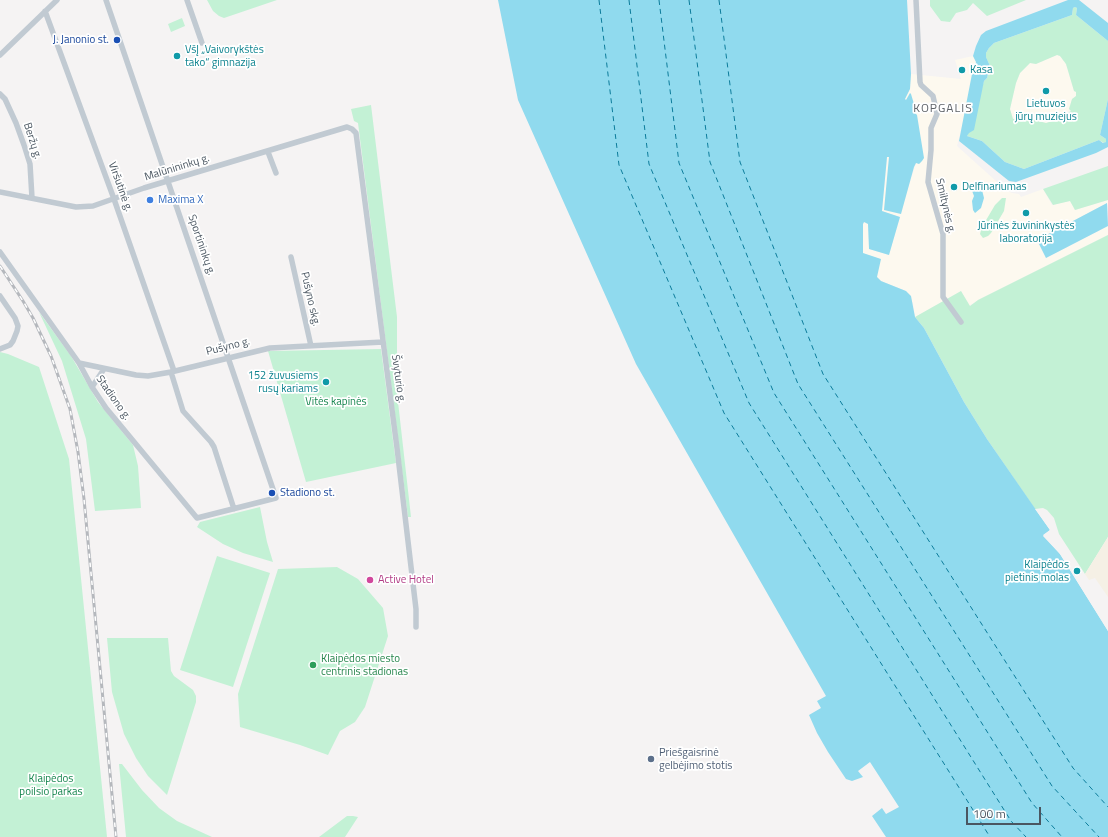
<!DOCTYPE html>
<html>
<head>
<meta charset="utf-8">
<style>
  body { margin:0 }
  #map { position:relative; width:1108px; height:837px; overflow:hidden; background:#f5f3f3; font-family:"Titillium Web",sans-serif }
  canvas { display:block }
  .scale { position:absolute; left:966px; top:807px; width:75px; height:18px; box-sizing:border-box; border:2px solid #4a5661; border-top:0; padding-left:5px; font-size:12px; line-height:14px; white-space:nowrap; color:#4a5661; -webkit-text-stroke:3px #fff; paint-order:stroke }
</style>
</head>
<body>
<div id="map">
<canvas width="1108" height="837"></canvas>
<div class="scale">100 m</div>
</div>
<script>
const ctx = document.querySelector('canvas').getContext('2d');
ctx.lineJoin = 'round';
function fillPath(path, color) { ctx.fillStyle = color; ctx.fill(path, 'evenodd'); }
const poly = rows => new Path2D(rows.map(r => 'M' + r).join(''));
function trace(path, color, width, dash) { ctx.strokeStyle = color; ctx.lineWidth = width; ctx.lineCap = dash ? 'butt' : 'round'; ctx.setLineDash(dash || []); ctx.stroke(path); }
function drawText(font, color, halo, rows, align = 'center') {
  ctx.font = font + ' "Titillium Web",sans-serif'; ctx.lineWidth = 3.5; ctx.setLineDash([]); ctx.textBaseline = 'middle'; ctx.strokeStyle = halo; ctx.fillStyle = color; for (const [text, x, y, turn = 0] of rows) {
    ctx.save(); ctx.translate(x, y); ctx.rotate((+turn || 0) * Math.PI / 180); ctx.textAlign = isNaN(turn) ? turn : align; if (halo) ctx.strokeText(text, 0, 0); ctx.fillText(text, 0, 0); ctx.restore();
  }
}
fillPath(poly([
  [1057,55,1060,56,1066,64,1074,91,1077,92,1076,96,1072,99,1069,109,1071,110,1066,113,1065,117,1046,123,1025,117,1022,120,1013,119,1010,109,1016,83,1020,73,1030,63,1036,64],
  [973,56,976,62,976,66,977,68,957,146,1006,190,1012,193,1019,194,1021,197,1043,189,1052,205,1070,201,1075,210,1108,200,1108,205,1107,203,1037,240,1046,258,1108,226,1108,235,978,300,969,306,961,291,915,317,913,303,906,291,881,281,877,277,877,275,863,253,863,224,865,222,868,223,869,249,889,255,900,217,882,211,887,157,889,157,900,214,916,163,914,114,910,94,906,100,904,99,910,89,911,74,961,79,955,60]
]), '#fdf9ef');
fillPath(poly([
  [207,0,277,0,224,18,219,16,213,11],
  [930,0,1026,0,987,16,973,3,967,10,956,13,950,22,941,21,930,6],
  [1075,7,1077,8,1076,15,1108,41,1108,99,1100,135,1106,139,1106,142,1104,143,1099,140,1024,169,1005,162,982,141,967,136,984,81,987,78,990,66,986,57,986,53,989,48,994,43,1072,15,1073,8],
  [1057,55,1060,56,1066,64,1074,91,1076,92,1076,96,1072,99,1069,109,1071,111,1068,113,1066,113,1065,117,1046,123,1024,117,1022,120,1017,118,1013,119,1010,109,1016,83,1020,73,1030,63,1036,64],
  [182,18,185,26,171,32,168,24],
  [371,105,397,317,397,393,411,517,408,517,358,123,354,121,351,109],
  [1108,166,1108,200,1075,210,1070,201,1053,205,1043,189],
  [1002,198,1006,198,1004,211,991,233,988,236,983,238,980,234,982,227,995,205],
  [1108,235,1108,537,1085,574,1059,534,1054,518,1047,510,1043,508,1035,509,987,439,964,402,924,328,915,317,961,291,970,306,978,300],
  [39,312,71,356,98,402,133,445,138,466,141,508,95,511,86,439,62,361],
  [381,349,396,463,306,482,268,351],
  [0,352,8,354,39,367,69,459,107,837,0,837],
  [260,507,267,542,273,562,243,553,223,544,197,527,200,522],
  [217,556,270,573,233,687,180,670],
  [337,567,358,579,383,608,388,636,365,707,355,722,340,731,328,755,300,745,240,727,238,694,278,569],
  [107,638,168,638,171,671,174,676,193,690,196,696,196,702,167,795,148,776,136,758,124,734,112,692],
  [119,764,122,764,142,790,159,808,177,821,212,837,126,837],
  [347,816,353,816,358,817,345,837,319,837]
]), '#c3f1d5');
fillPath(poly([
  [1108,537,1108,597,1095,578,1089,580,1085,574]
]), '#f5f0e5');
fillPath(poly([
  [498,0,907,0,911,74,910,89,905,99,906,100,910,93,911,94,914,104,913,111,917,115,924,158,922,161,919,164,916,163,914,167,901,214,884,210,889,157,887,157,882,211,900,217,889,255,869,249,868,224,864,222,863,224,863,253,881,259,877,277,881,281,906,291,911,296,915,317,924,328,964,402,987,439,1050,530,1043,536,1060,554,1108,631,1108,837,886,837,872,816,882,808,886,814,899,807,870,762,858,771,863,777,852,781,846,779,828,752,817,733,809,715,821,708,817,701,826,696,636,364,518,100],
  [1068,0,1079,0,1108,23,1108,41,1076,15,1077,8,1075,7,1073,8,1072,15,994,43,989,48,986,53,986,57,990,66,987,78,984,81,974,130,969,133,967,136,982,141,1005,162,1024,169,1099,140,1103,143,1106,142,1106,139,1100,135,1108,99,1108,147,1096,153,1016,182,1009,181,959,141,972,74,976,72,977,68,975,66,976,62,973,56,976,46,981,35,986,31],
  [974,183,982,190,984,198,981,208,975,213,973,210,972,201,974,196,971,188],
  [1107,203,1108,226,1046,258,1037,240]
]), '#90daee');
fillPath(poly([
  [1035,509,1037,509,1052,530,1051,532,1046,536,1061,553,1108,628,1108,631,1060,554,1043,535,1050,530]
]), '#f5f3f3');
trace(poly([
  [599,0,619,165,724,413,990,837],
  [629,0,649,164,749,403,1011,821,1026,837],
  [659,0,679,163,774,393,1032,803,1062,837],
  [689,0,710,162,798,384,1052,786,1099,837],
  [719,0,740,162,823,374,1073,768,1108,807]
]), '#0c7c9b', 1, [5, 4]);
trace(poly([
  [187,0,202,43],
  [916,0,920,82,921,85,933,96,937,114,931,128,931,150,928,182,943,234,943,297,961,322],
  [45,11,114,199,174,371],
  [0,55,57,0],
  [0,94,5,99,16,123,24,145,30,164,32,198],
  [268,152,276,173],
  [0,192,76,207,93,206,144,188,347,127,352,129,356,133,397,448,416,609,416,627],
  [0,252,79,363,92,387,106,408,197,518,276,498,106,0],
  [291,257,311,346],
  [0,296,15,318,18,326,17,331,13,341,10,345,0,349],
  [79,363,136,375,148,376,171,372,270,348,383,342],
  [171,372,183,411,211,442,214,447,234,509],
  [92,387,104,369]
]), '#c1cad2', 5.5);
const rail = poly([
  [0,266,23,301,33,318,51,356,70,409,78,452,84,499,116,837]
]);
trace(rail, '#b5b8bd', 3);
trace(rail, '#fff', 1.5, [4.5]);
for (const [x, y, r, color] of [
  [117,40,4,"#1a4fb4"],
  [177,56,4,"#0f9aa8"],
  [962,70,4,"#0f9aa8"],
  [1046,91,4,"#0f9aa8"],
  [954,187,4,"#0f9aa8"],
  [150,200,4,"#3f7fe0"],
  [1026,213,4,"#0f9aa8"],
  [326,382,4,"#0f9aa8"],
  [272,493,4,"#1a4fb4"],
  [1077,571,4,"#0f9aa8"],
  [370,580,4,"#d1479c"],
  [313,665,4,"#2e9e5b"],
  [651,759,4,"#5c6f8a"]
]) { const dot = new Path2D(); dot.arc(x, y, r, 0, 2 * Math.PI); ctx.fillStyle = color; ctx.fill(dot); trace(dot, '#fff', 1.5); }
drawText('11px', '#164399', '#fff', [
  ["J. Janonio st.",109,40],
  ["Stadiono st.",280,493,"left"]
], 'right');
drawText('11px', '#0d838f', '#fff', [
  ["VšĮ „Vaivorykštės",185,50],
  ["tako“ gimnazija",185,63],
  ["Kasa",970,70],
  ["Lietuvos",1046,104,"center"],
  ["jūrų muziejus",1046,117,"center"],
  ["Delfinariumas",962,187],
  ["Jūrinės žuvininkystės",1026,226,"center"],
  ["laboratorija",1026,239,"center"],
  ["152 žuvusiems",318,376,"right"],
  ["rusų kariams",318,389,"right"],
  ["Klaipėdos",1069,565,"right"],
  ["pietinis molas",1069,578,"right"]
], 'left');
drawText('11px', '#4a5661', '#fff', [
  ["Beržų g.",32,141,72],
  ["Malūnininkų g.",177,168,-17],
  ["Viršutinė g.",120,187,70],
  ["Smiltynės g.",945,206,77],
  ["Sportininkų g.",201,245,71],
  ["Pušyno skg.",310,299,77],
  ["Pušyno g.",228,347,-14],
  ["Švyturio g.",398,379,82],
  ["Stadiono g.",113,398,55]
]);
drawText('11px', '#366cbe', '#fff', [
  ["Maxima X",158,200]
], 'left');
drawText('11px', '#17864f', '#fff', [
  ["Vitės kapinės",336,402],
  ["Klaipėdos",51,779],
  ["poilsio parkas",51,792]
]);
drawText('11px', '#b23c85', '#fff', [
  ["Active Hotel",378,580]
], 'left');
drawText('11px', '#27864d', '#fff', [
  ["Klaipėdos miesto",321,659],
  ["centrinis stadionas",321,672]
], 'left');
drawText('11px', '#4e5e75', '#fff', [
  ["Priešgaisrinė",659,753],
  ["gelbėjimo stotis",659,766]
], 'left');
ctx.letterSpacing = '1px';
drawText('12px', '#5f6368', '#fff', [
  ["KOPGALIS",943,109]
]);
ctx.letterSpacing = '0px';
</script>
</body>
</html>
